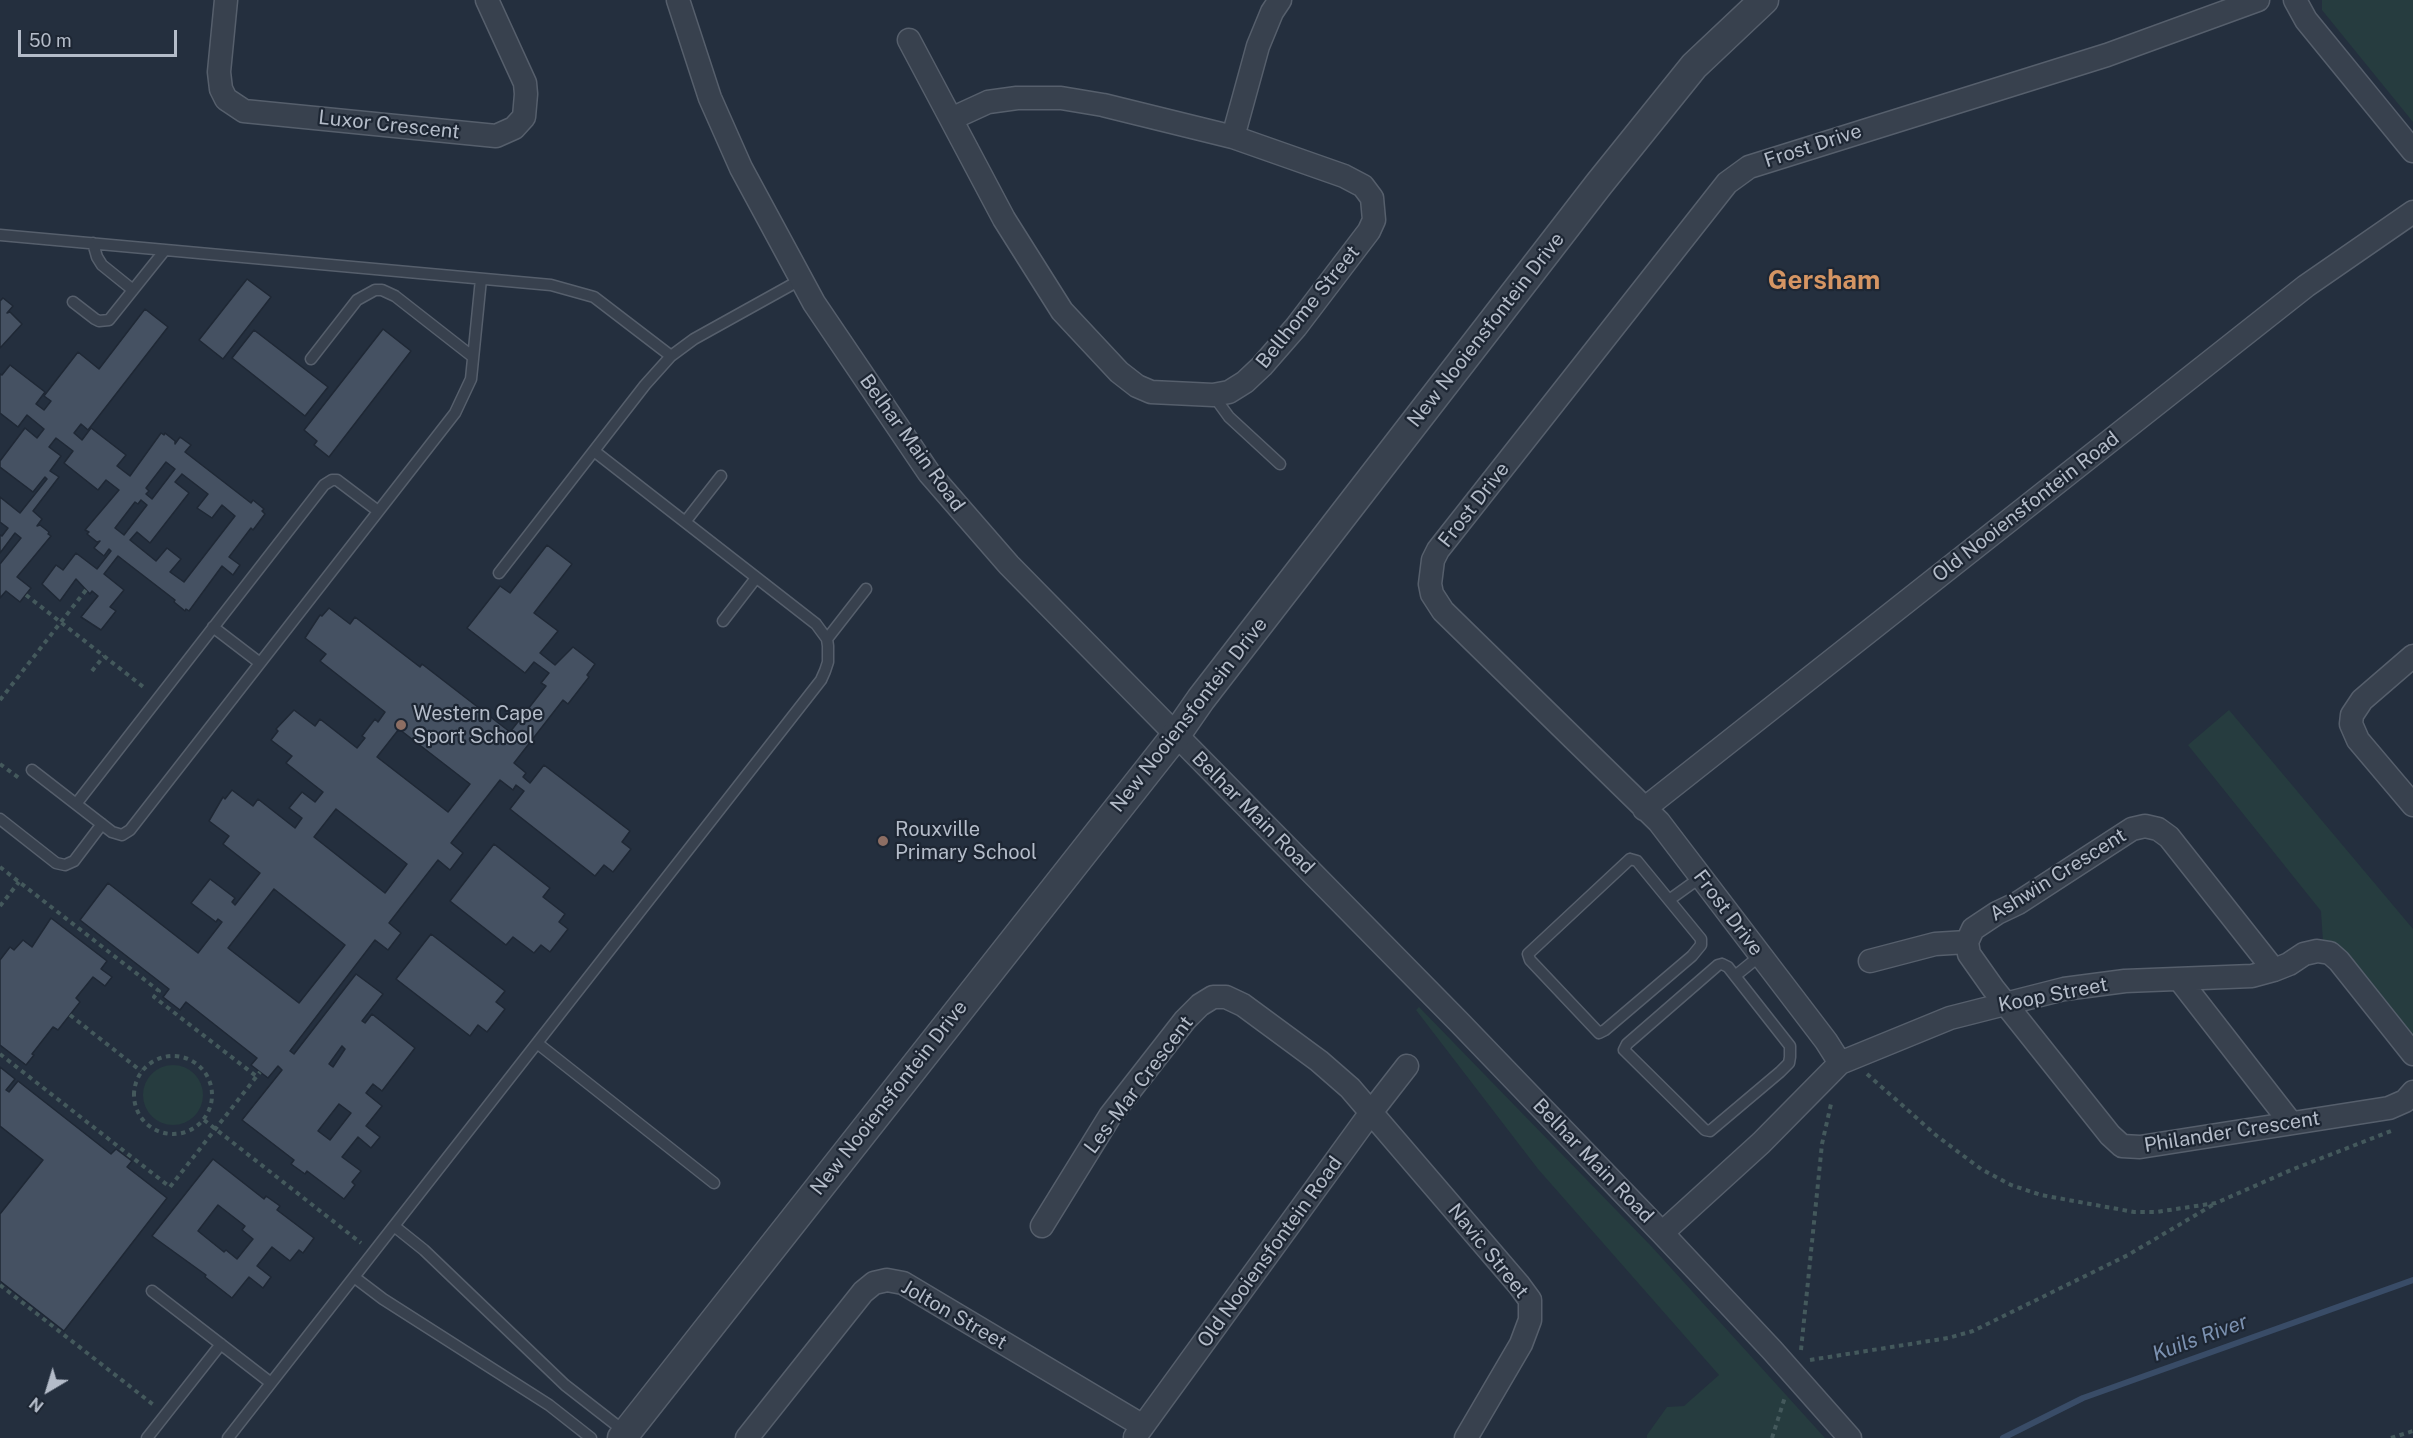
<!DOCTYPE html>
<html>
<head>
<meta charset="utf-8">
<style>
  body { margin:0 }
  #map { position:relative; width:2413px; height:1438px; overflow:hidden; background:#242f3e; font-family:"Public Sans",sans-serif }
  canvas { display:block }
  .north { position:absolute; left:18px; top:1360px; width:60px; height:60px; -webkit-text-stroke:4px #1d2633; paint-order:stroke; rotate:218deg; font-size:16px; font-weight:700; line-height:24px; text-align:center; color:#b4bcc9 }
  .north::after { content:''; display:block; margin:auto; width:21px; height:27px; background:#b4bcc9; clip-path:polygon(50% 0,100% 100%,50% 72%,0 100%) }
  .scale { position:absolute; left:18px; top:30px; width:159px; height:27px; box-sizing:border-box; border:3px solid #b4bcc9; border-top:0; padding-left:8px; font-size:18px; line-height:21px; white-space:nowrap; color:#b4bcc9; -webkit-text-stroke:4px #1d2633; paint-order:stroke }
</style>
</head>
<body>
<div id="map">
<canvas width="2413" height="1438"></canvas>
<div class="north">N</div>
<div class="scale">50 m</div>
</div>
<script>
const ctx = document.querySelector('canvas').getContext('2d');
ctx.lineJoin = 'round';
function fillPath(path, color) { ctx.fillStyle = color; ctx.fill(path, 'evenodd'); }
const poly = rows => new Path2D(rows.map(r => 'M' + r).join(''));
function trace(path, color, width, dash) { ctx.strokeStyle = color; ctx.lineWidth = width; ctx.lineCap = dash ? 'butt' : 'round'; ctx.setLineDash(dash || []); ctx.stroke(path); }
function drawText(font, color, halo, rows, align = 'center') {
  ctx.font = font + ' "Public Sans",sans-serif'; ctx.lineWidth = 4.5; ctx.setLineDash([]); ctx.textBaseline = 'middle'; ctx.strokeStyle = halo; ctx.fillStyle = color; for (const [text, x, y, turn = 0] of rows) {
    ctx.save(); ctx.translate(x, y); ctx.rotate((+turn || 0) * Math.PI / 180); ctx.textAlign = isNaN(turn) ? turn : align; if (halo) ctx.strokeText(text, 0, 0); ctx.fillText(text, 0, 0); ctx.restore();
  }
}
fillPath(poly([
  [2322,0,2413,0,2413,122,2322,10],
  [2229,710,2413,929,2413,1040,2323,941,2321,911,2188,745],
  [1419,1007,1652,1247,1825,1438,1647,1438,1647,1435,1667,1407,1684,1406,1719,1375,1538,1169,1416,1010],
  '143 1095a30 30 0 1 1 60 0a30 30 0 1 1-60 0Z'
]), '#263c3f');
trace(poly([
  [2003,1438,2083,1398,2413,1280]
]), '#394c67', 6);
const building = poly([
  [247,279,271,297,223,359,199,340,247,279],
  [3,298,13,306,7,313,10,312,22,324,0,348,0,301,3,298],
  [145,309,168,327,88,430,81,424,74,433,82,440,91,428,126,455,117,466,130,476,161,433,164,435,165,433,175,441,175,444,180,437,191,445,185,452,251,503,253,500,264,509,262,511,265,514,253,530,251,528,229,557,240,565,233,575,222,566,189,611,186,609,185,611,174,602,175,600,118,556,104,574,124,590,110,607,116,611,101,630,81,617,98,596,92,591,90,594,76,579,60,601,42,584,56,565,63,570,76,553,97,569,111,551,109,549,104,556,94,548,100,541,97,542,87,534,89,532,85,530,119,490,106,480,98,490,64,463,73,451,56,438,49,447,61,456,50,471,59,477,33,511,42,519,37,526,40,525,49,532,48,534,51,536,17,577,31,588,20,602,6,591,0,598,0,564,21,538,15,533,0,553,0,535,2,536,8,528,0,522,0,497,20,513,47,479,45,477,33,492,0,467,0,461,25,428,37,438,44,429,27,415,18,427,0,413,0,374,2,375,10,365,45,392,36,404,44,410,51,401,44,396,78,352,99,369,145,309],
  [166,462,175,469,152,499,146,494,149,491,146,488,166,462],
  [182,474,208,494,197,508,212,518,222,505,235,516,184,582,170,572,181,559,167,548,156,561,130,540,137,532,150,543,189,493,175,482,182,474],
  [141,500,147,505,124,535,115,528,135,502,138,504,141,500],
  [383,329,411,351,329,457,314,445,317,441,304,430,383,329],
  [254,330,328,387,305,416,232,358,254,330],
  [547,545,572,564,534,613,558,631,540,653,555,665,573,647,595,664,587,675,589,677,568,704,563,700,514,763,526,773,523,777,530,783,544,765,630,831,622,842,631,849,613,872,604,865,595,876,510,809,524,791,516,785,513,790,500,780,451,843,463,853,450,870,438,860,389,923,401,933,388,950,375,940,290,1051,294,1054,356,974,383,994,362,1021,365,1023,372,1014,415,1048,382,1091,373,1084,366,1093,382,1106,366,1126,380,1137,371,1148,358,1137,342,1157,361,1171,352,1182,355,1185,344,1199,307,1171,305,1174,291,1164,294,1160,242,1120,282,1070,278,1066,268,1078,251,1065,257,1058,186,1002,180,1010,163,997,169,989,80,920,108,883,198,953,222,922,218,919,216,922,191,903,210,879,235,898,232,902,235,905,260,873,223,844,229,836,209,821,223,797,225,799,232,790,253,806,258,799,295,828,302,818,289,808,302,792,315,802,323,792,286,763,292,756,271,740,278,731,276,729,294,710,315,726,320,719,357,748,365,738,362,736,375,719,378,722,385,712,320,661,326,654,305,638,320,615,322,616,329,608,350,624,355,617,420,667,422,664,510,732,546,686,541,683,549,673,534,662,525,673,467,628,500,586,510,593,547,545],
  [399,729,470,784,448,812,377,757,399,729],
  [336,809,407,864,385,893,314,837,336,809],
  [274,889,345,945,299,1003,228,948,274,889],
  [342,1046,345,1049,333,1067,329,1064,342,1046],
  [339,1104,351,1113,330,1140,318,1131,339,1104],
  [494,844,550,888,543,897,565,914,559,922,568,929,550,952,541,945,534,953,513,937,506,945,450,901,494,844],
  [51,918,107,961,101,969,112,977,105,986,93,977,76,998,80,1002,58,1030,53,1027,32,1054,34,1055,26,1065,0,1045,0,960,10,947,14,950,23,940,32,947,51,918],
  [431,934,505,991,496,1002,505,1009,487,1032,478,1025,470,1036,396,979,431,934],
  [0,1067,15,1079,6,1090,9,1092,18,1081,111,1154,116,1149,132,1161,127,1167,167,1198,64,1331,0,1281,0,1214,43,1160,0,1126,0,1067],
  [213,1159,264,1199,266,1196,280,1206,277,1210,314,1238,303,1253,299,1250,290,1261,272,1247,257,1266,271,1277,263,1288,249,1277,232,1298,205,1277,206,1275,152,1236,213,1159],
  [218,1205,245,1226,242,1230,253,1239,237,1259,226,1250,224,1252,198,1231,218,1205]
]);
fillPath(building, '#455162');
trace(building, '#1f2835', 1.5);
const service = poly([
  [0,235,551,285,594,297,671,356],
  [93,243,97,257,102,265,133,290],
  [73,302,95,319,99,321,109,320,165,250],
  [311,359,357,300,375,290,382,290,395,296,473,357],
  [1213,395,1229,417,1280,464],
  [685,522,721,476],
  [499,573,645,385,671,356,694,339,802,279],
  [723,621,756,578],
  [213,627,260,663],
  [827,639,866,589],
  [32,770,112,832,122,835,130,830,455,413,471,379,481,279],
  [76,804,324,485,332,480,337,480,378,511],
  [0,819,56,863,65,865,74,861,102,824],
  [1630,859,1637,861,1701,939,1701,945,1692,956,1605,1030,1599,1033,1530,960,1528,954,1630,859],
  [1669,900,1701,877],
  [1722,964,1728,967,1790,1046,1790,1057,1789,1063,1780,1072,1710,1131,1705,1130,1624,1050,1627,1044,1718,965,1722,964],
  [1735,976,1761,955],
  [537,1043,714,1183],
  [394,1226,424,1250,565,1385,624,1431],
  [354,1277,383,1299,549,1405,591,1438],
  [152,1291,271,1383],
  [147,1438,221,1344],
  [228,1438,821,680,825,671,828,662,828,646,827,639,816,624,594,451]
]);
const minor = poly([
  [226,0,219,72,221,89,226,99,244,111,496,136,514,128,524,117,526,94,525,83,487,0],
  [678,0,710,98,741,168,814,303,929,473,1009,565,1459,1022,1662,1233,1772,1350,1850,1438],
  [2295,0,2306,20,2413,151],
  [909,40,951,119,988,102,1017,98,1061,98,1103,105,1233,137,1344,176,1363,186,1372,198,1374,220,1369,231,1296,327,1262,366,1245,382,1229,392,1213,395,1151,392,1137,386,1119,372,1062,311,1004,219,951,119],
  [1233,137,1258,46,1272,12,1280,0],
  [2413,656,2362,700,2352,715,2351,724,2358,740,2413,805],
  [1644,809,2306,286,2413,212],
  [1870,961,1935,944,1967,942],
  [2274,970,2169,837,2158,829,2145,826,2132,829,2018,903,1997,913,1973,929,1967,942,1969,954,1993,988,2110,1135,2122,1146,2140,1147,2389,1108,2405,1101,2413,1092],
  [2179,979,2291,1123],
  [1840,1063,1950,1018,2064,989,2125,981,2252,976,2274,970,2289,964,2304,954,2317,951,2330,953,2339,961,2413,1054],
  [1042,1226,1110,1116,1185,1020,1200,1005,1213,997,1226,997,1243,1005,1319,1061,1350,1088,1519,1285,1530,1300,1530,1320,1521,1344,1466,1438],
  [1662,1233,1761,1143,1840,1063,1826,1041,1659,822,1443,611,1432,594,1430,584,1433,560,1438,550,1727,183,1749,167,2107,55,2258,0],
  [1135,1437,1372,1111,1407,1066],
  [747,1438,863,1292,874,1283,887,1280,903,1283,1143,1426]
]);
const tertiary = poly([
  [622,1438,1176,735,1201,699,1599,184,1694,66,1764,0]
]);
trace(service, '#565f6c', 13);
trace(minor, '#565f6c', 25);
trace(tertiary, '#565f6c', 31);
trace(poly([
  [26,595,146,689],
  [92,671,104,656],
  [0,700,86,590],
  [0,764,19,778],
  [0,867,159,991,154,997,256,1076],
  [0,906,19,882],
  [70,1015,141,1071],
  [0,1054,170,1187,260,1072],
  '134 1095a39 39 0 1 1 78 0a39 39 0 1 1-78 0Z',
  [1867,1074,1937,1136,1981,1169,2011,1185,2041,1195,2134,1212,2156,1212,2216,1203,2291,1170,2391,1131],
  [204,1120,361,1243],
  [0,1285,155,1406],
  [1801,1350,1822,1144,1831,1104],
  [1810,1360,1948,1338,1973,1331,2128,1255,2216,1203],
  [1772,1438,1785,1397],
  [2391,1438,2413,1431]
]), '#44595c', 4, [4.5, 4.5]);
trace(service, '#38414e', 10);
trace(minor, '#38414e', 22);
trace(tertiary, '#38414e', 28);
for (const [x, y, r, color] of [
  [401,725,6,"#8d6e63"],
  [883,841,6,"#8d6e63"]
]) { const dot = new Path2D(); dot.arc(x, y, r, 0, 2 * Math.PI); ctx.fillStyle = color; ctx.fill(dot); trace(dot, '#1d2633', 2); }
drawText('20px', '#b4bcc9', '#1d2633', [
  ["Luxor Crescent",389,125,6],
  ["Frost Drive",1813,146,-18],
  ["Bellhome Street",1308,307,-51],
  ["New Nooiensfontein Drive",1486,330,-52],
  ["Belhar Main Road",912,443,54],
  ["Frost Drive",1474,505,-52],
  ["Old Nooiensfontein Road",2026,507,-38],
  ["New Nooiensfontein Drive",1189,715,-52],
  ["Belhar Main Road",1253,813,45],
  ["Ashwin Crescent",2058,875,-32],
  ["Frost Drive",1728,913,53],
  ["Koop Street",2053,995,-11],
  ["Les-Mar Crescent",1139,1085,-53],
  ["New Nooiensfontein Drive",889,1098,-52],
  ["Philander Crescent",2232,1132,-9],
  ["Belhar Main Road",1593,1161,46],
  ["Navic Street",1488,1251,51],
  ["Old Nooiensfontein Road",1270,1252,-54],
  ["Jolton Street",954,1315,30]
]);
drawText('20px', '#b4bcc9', '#1d2633', [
  ["Western Cape",413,714],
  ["Sport School",413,737],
  ["Rouxville",895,830],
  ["Primary School",895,853]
], 'left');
drawText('italic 21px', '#7c92b1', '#1d2633', [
  ["Kuils River",2200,1338,-20]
]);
drawText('bold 26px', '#d59563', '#1d2633', [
  ["Gersham",1824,281]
]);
</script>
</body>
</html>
